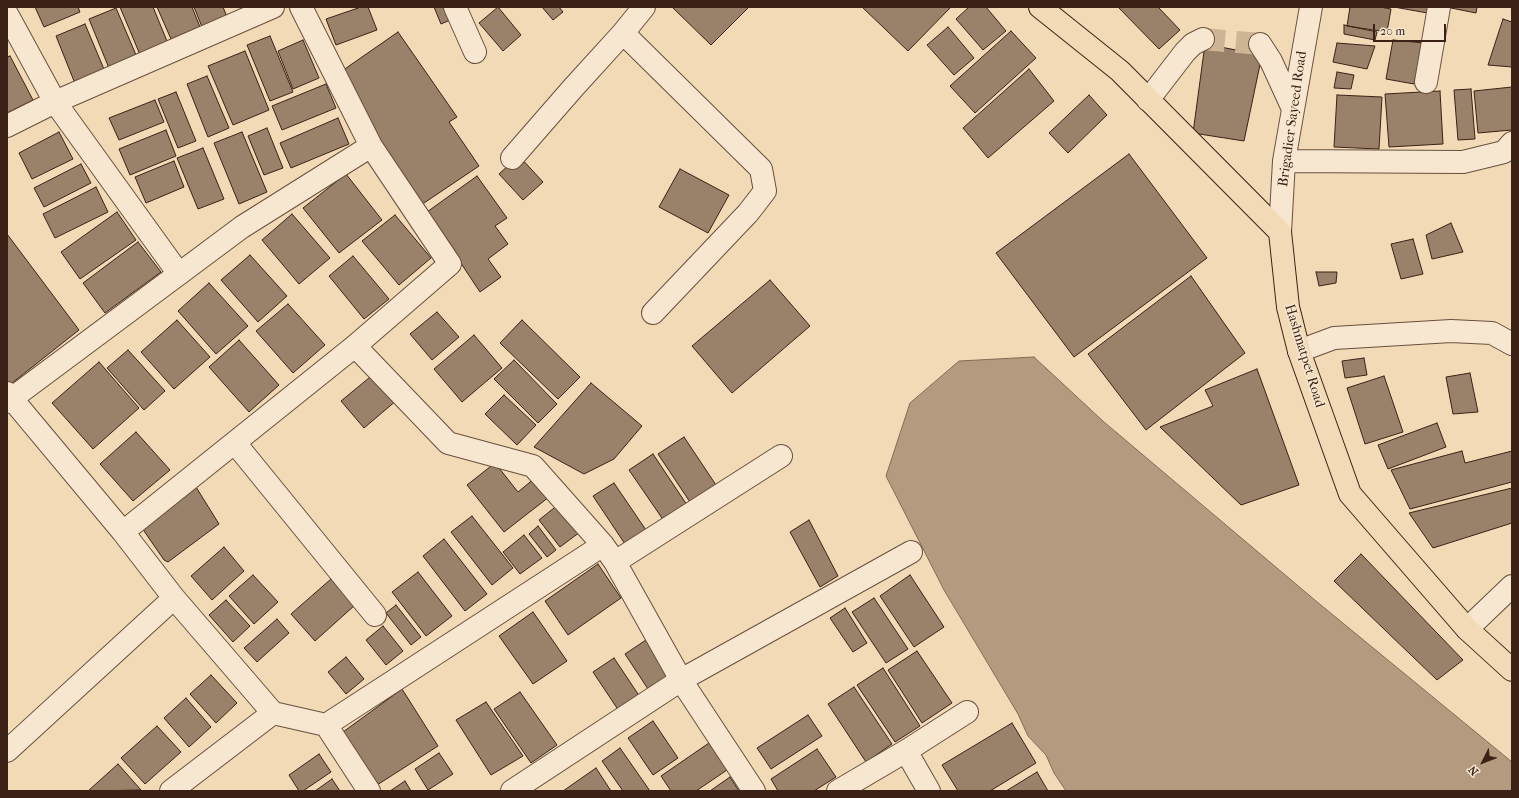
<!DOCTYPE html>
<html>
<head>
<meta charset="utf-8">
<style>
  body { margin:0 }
  #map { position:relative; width:1519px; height:798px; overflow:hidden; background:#f2dab6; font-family:"IM FELL French Canon",serif }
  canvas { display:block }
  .frame { position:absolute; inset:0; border:8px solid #3b2116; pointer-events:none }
  .north { position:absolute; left:1463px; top:742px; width:40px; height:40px; -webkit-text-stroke:3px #f7e7d0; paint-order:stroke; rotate:228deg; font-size:11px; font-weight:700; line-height:16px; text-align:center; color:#3b2116 }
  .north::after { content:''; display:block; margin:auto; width:14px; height:18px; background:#3b2116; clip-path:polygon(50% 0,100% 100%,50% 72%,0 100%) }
  .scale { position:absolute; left:1373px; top:24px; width:73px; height:18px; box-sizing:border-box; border:2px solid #3b2116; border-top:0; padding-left:5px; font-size:12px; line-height:14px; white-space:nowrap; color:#3b2116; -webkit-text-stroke:3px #f7e7d0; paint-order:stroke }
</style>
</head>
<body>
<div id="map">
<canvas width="1519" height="798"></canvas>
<div class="frame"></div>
<div class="north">N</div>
<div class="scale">20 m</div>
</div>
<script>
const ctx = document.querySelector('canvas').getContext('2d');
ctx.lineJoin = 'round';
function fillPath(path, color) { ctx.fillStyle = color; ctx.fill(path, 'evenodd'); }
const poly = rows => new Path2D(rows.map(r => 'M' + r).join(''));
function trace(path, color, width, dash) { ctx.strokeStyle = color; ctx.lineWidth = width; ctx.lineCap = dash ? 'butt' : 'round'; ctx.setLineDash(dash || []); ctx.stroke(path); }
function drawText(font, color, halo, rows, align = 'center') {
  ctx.font = font + ' "IM FELL French Canon",serif'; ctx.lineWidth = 3; ctx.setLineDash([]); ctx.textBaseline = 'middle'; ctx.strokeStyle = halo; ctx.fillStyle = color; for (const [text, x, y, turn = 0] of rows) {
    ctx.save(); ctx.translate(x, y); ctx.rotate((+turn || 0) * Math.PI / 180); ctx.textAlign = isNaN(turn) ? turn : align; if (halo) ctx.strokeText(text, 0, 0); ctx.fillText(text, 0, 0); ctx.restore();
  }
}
const water = poly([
  [1034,357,1104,422,1316,601,1512,762,1512,791,1066,791,1054,773,1046,755,1028,736,1018,714,944,590,886,476,910,403,959,361,1034,357]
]);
fillPath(water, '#b49b80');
trace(water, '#846a56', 1);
const building = poly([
  [35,7,78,7,80,12,44,27,35,7],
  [120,7,153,7,169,46,141,57,120,7],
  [157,7,192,7,200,27,171,39,157,7],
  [194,7,223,7,227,17,202,27,194,7],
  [361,7,368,7,377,30,336,45,326,19,361,7],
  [434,7,450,7,455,18,441,24,434,7],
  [498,7,521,35,503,51,479,23,498,7],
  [542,7,559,7,563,12,553,20,542,7],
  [672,7,749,7,711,45,672,7],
  [862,7,951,7,908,51,862,7],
  [969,7,986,7,1006,31,983,50,956,19,969,7],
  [1118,7,1158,7,1180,30,1159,49,1118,7],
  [1350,7,1380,7,1391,9,1387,32,1347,26,1350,7],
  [1394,7,1434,7,1433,14,1394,7],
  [1451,7,1477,7,1476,13,1451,8,1451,7],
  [116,8,139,62,111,73,89,19,116,8],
  [1503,19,1512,22,1512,67,1488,65,1503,19],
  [85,24,106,74,76,86,56,36,85,24],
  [1344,25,1377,32,1375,40,1344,34,1344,25],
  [948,27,974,58,954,75,927,45,948,27],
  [1011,31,1036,58,975,113,950,86,1011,31],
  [398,32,457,117,449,122,479,166,421,205,353,106,339,73,398,32],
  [270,36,293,92,270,101,247,45,270,36],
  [303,40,319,78,293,89,278,51,303,40],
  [1393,40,1424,43,1414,84,1386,79,1393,40],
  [1337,43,1375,46,1367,69,1333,62,1337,43],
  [1205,44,1262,55,1244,141,1193,133,1205,44],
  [245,51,269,110,233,125,208,66,245,51],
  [10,56,33,100,7,113,7,57,10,56],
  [1029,69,1054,101,988,158,963,128,1029,69],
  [1337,72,1354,75,1351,89,1334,88,1337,72],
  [207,76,229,128,208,137,187,84,207,76],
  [326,84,336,108,282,130,272,106,326,84],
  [1512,87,1512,130,1478,133,1474,91,1512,87],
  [1471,89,1475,139,1458,140,1454,90,1471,89],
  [1440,91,1443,144,1389,147,1385,94,1440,91],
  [176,92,196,141,178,148,158,99,176,92],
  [1089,95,1107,115,1068,153,1049,133,1089,95],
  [1337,95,1382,97,1379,149,1334,147,1337,95],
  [155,100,164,122,119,140,109,118,155,100],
  [338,118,349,144,291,168,280,143,338,118],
  [267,128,283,168,264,175,248,136,267,128],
  [166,130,176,156,130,175,119,149,166,130],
  [59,132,73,159,32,179,19,153,59,132],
  [242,132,267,192,239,204,214,143,242,132],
  [203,148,224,199,198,209,177,158,203,148],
  [1129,154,1207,258,1074,357,996,253,1129,154],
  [519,156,543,182,523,200,499,174,519,156],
  [174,161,184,187,146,203,135,177,174,161],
  [81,164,91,183,44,207,34,188,81,164],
  [680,169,729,195,708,233,659,207,680,169],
  [346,174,382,220,339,253,303,208,346,174],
  [477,176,507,218,495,226,508,244,488,259,501,277,480,292,427,212,477,176],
  [96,187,108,212,55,238,43,214,96,187],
  [117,212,136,240,80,279,61,252,117,212],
  [292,214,330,258,299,284,262,240,292,214],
  [395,215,431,258,399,285,362,241,395,215],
  [1451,223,1463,252,1432,259,1426,235,1451,223],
  [7,234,79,330,7,387,7,234],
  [1413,239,1423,274,1401,279,1391,244,1413,239],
  [138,242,161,272,105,313,83,283,138,242],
  [250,255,287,296,258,322,221,280,250,255],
  [353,256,389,299,364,319,329,276,353,256],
  [1316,272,1337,272,1336,283,1319,286,1316,272],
  [1191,276,1245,353,1146,430,1088,354,1191,276],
  [770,280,810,326,732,393,692,346,770,280],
  [209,283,248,326,216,354,178,311,209,283],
  [288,304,325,345,293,373,256,331,288,304],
  [437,312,459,337,432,360,410,334,437,312],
  [177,320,210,357,174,389,141,352,177,320],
  [522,320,580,377,558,399,500,343,522,320],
  [474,335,502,368,462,402,434,369,474,335],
  [239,340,279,385,249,412,209,367,239,340],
  [128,350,165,391,144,410,107,368,128,350],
  [1364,358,1367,375,1345,378,1342,361,1364,358],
  [514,360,557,404,538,423,494,379,514,360],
  [99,362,139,408,93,449,52,403,99,362],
  [1257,369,1299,485,1241,505,1160,427,1213,406,1205,390,1257,369],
  [375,373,397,400,364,428,341,401,375,373],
  [1470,373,1478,412,1453,414,1446,377,1470,373],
  [1384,376,1403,432,1365,444,1347,388,1384,376],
  [591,383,642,426,614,459,584,474,534,447,591,383],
  [504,395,536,425,517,445,485,414,504,395],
  [1437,423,1446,447,1388,469,1378,445,1437,423],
  [136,432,170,470,133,501,100,464,136,432],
  [684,437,718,488,692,505,658,454,684,437],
  [1462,451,1465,463,1512,451,1512,482,1410,509,1391,470,1462,451],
  [653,454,687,505,664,521,629,470,653,454],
  [495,463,518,492,535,478,549,497,504,532,467,485,495,463],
  [614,483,648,533,627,547,593,496,614,483],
  [196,487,219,524,168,562,164,560,142,528,196,487],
  [1512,488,1512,523,1433,548,1409,513,1512,488],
  [559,504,580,532,560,547,539,520,559,504],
  [472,516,513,568,492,585,451,532,472,516],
  [809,520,838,576,820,587,790,532,809,520],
  [538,526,556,550,547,557,529,534,538,526],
  [524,535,542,558,520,574,503,552,524,535],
  [444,539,487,594,465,611,423,556,444,539],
  [224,547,244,571,212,600,191,576,224,547],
  [1361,554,1463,660,1437,680,1334,581,1361,554],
  [598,564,621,598,568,635,545,601,598,564],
  [418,572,452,616,426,636,392,592,418,572],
  [253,575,278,602,254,624,229,596,253,575],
  [910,575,944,627,914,647,880,596,910,575],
  [331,579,355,605,315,641,291,614,331,579],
  [874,598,908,649,886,663,852,612,874,598],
  [226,600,250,626,233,642,209,615,226,600],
  [396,605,421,637,411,645,386,613,396,605],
  [845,608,867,643,853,652,830,618,845,608],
  [533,612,567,661,533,684,499,636,533,612],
  [277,619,289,633,257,662,244,648,277,619],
  [383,626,403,651,386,665,366,640,383,626],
  [649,638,674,676,650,692,625,654,649,638],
  [917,651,952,703,922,723,888,670,917,651],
  [346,657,364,679,346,694,328,672,346,657],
  [614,658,640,697,619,711,593,672,614,658],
  [883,668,920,726,895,742,857,685,883,668],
  [211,675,237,703,216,723,190,694,211,675],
  [854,687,892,744,866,762,828,704,854,687],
  [402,689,438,746,377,785,343,732,402,689],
  [520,692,557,745,531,763,494,709,520,692],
  [186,698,211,727,189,747,164,718,186,698],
  [486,702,523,756,491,775,456,720,486,702],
  [808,715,822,736,771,769,757,748,808,715],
  [653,721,678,758,653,775,628,738,653,721],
  [1012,723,1036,763,990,791,958,791,942,765,1012,723],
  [157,726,181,752,145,784,121,758,157,726],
  [709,743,727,770,696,791,671,791,661,776,709,743],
  [620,748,650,791,623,791,602,761,620,748],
  [817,749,836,777,814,791,778,791,771,779,817,749],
  [439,753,453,774,428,790,415,769,439,753],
  [319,754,331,772,303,791,299,791,289,775,319,754],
  [118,764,141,790,88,791,118,764],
  [596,768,611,791,563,791,596,768],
  [1037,772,1048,791,1006,791,1037,772],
  [730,777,739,791,710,791,730,777],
  [332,779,340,791,315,791,332,779],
  [405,781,411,791,390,791,405,781]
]);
fillPath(building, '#9a8169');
trace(building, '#3b2116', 1);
trace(poly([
  [1203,39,1260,44]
]), '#cdb596', 22, [22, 11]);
const minor = poly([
  [455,7,475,52],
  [7,14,55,102,7,126],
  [623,33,761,169,765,191,748,213,653,313],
  [1260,44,1271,61,1293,109],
  [1426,82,1439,7],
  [1148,100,1185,52,1193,44,1203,39],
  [512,158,573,88,623,33,644,7],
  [1284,161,1463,162,1504,152,1512,143],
  [1280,232,1284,161,1311,7],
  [179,274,55,102,273,7],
  [355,346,448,443,533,466,603,545,615,562,681,680,754,791],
  [1299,351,1334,338,1451,331,1492,333,1512,344],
  [7,393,123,532,174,598,273,713,326,725,369,791],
  [7,402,242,227,371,146],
  [235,443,375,615],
  [123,532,355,346,450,264,371,146,301,7],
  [615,562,781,456],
  [1467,629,1512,586],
  [326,725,603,545],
  [7,751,174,598],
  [906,751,929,791],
  [171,791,273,713],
  [512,791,681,680,911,552],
  [838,791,906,751,967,712]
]);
const major = poly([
  [1040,7,1120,71,1280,232,1288,307,1299,351,1350,494,1467,629,1512,670]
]);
trace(minor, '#694f3e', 24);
trace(major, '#3b2116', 24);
trace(minor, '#f7e7d0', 22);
trace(major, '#f2dab6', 22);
drawText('14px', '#3b2116', '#f7e7d0', [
  ["Brigadier Sayeed Road",1293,119,-82],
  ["Hashmatpet Road",1304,356,73]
]);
</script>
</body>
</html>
